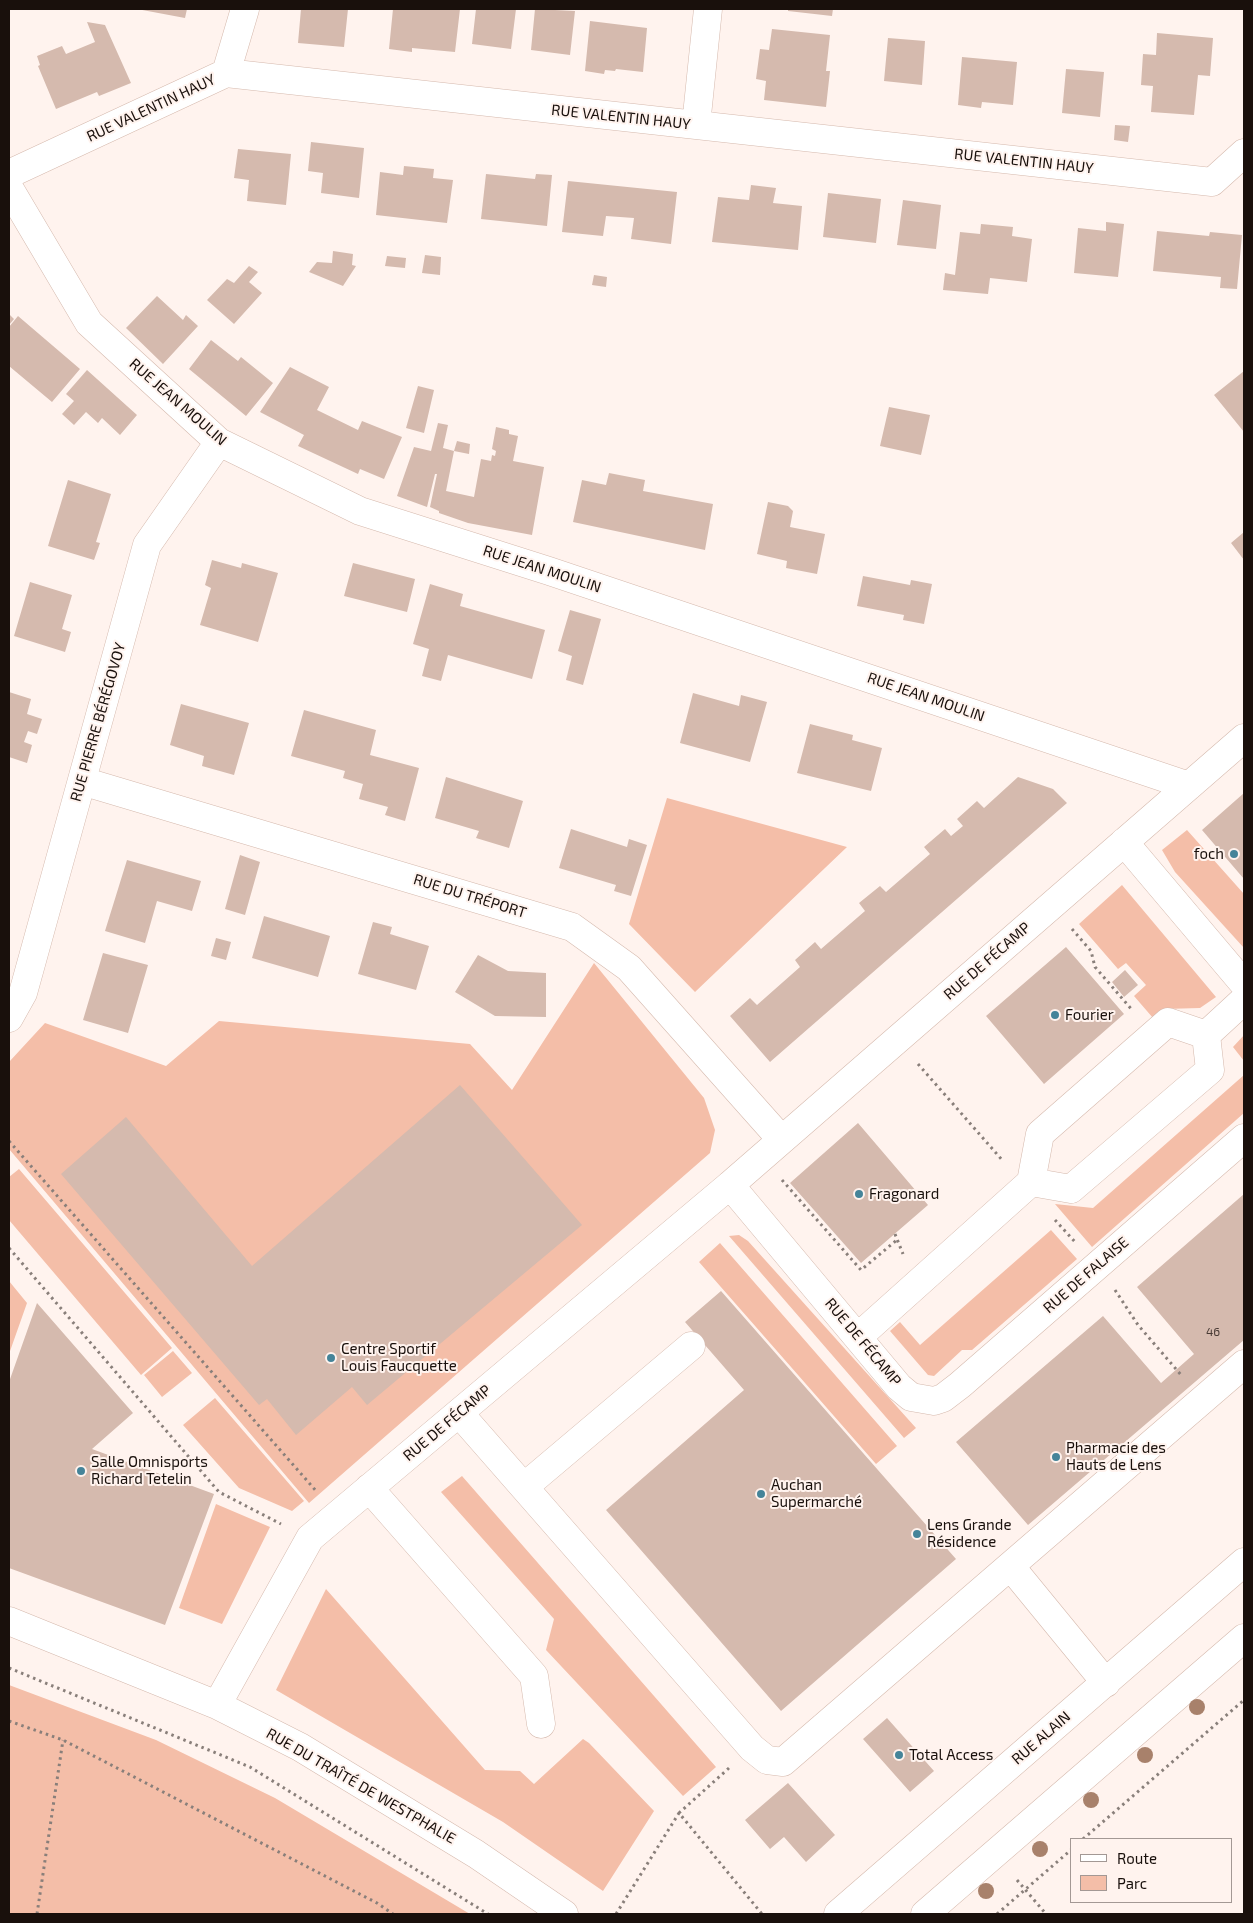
<!DOCTYPE html>
<html>
<head>
<meta charset="utf-8">
<style>
  body { margin:0 }
  #map { position:relative; width:1253px; height:1923px; overflow:hidden; background:#fff3ee; font-family:"Exo 2",sans-serif }
  canvas { display:block }
  .frame { position:absolute; inset:0; border:10px solid #19100c; pointer-events:none }
  .legend { position:absolute; left:1070px; top:1838px; width:162px; height:65px; box-sizing:border-box; background:#fff3ee; border:1px solid #a39894; margin:0; padding:6px 9px; list-style:none; font-size:15px; color:#19100c }
  .legend li { display:flex; align-items:center; gap:10px; height:25px }
  .legend b { width:25px; border:1px solid #a39894 }
</style>
</head>
<body>
<div id="map">
<canvas width="1253" height="1923"></canvas>
<div class="frame"></div>
<ul class="legend">
<li><b style="height:6px;background:#fff"></b>Route</li>
<li><b style="height:14px;background:#f4bea8"></b>Parc</li>
</ul>
</div>
<script>
const ctx = document.querySelector('canvas').getContext('2d');
ctx.lineJoin = 'round';
function fillPath(path, color) { ctx.fillStyle = color; ctx.fill(path, 'evenodd'); }
const poly = rows => new Path2D(rows.map(r => 'M' + r).join(''));
function trace(path, color, width, dash) { ctx.strokeStyle = color; ctx.lineWidth = width; ctx.lineCap = dash ? 'butt' : 'round'; ctx.setLineDash(dash || []); ctx.stroke(path); }
function drawText(font, color, halo, rows, align = 'center') {
  ctx.font = font + ' "Exo 2",sans-serif'; ctx.lineWidth = 4; ctx.setLineDash([]); ctx.textBaseline = 'middle'; ctx.strokeStyle = halo; ctx.fillStyle = color; for (const [text, x, y, turn = 0] of rows) {
    ctx.save(); ctx.translate(x, y); ctx.rotate((+turn || 0) * Math.PI / 180); ctx.textAlign = isNaN(turn) ? turn : align; if (halo) ctx.strokeText(text, 0, 0); ctx.fillText(text, 0, 0); ctx.restore();
  }
}
fillPath(poly([
  [667,798,847,847,695,992,629,924],
  [1187,830,1244,894,1244,948,1175,872,1162,850],
  [1122,885,1216,997,1200,1008,1164,1009,1153,1018,1134,996,1146,985,1126,963,1118,969,1079,924],
  [594,963,704,1098,715,1130,710,1153,309,1503,9,1149,9,1062,45,1023,166,1066,219,1021,470,1044,512,1090],
  [1244,1035,1244,1061,1233,1047],
  [1244,1075,1244,1113,1092,1247,1055,1204,1093,1208],
  [19,1169,172,1348,141,1375,9,1220,9,1177],
  [1051,1230,1077,1259,972,1350,962,1350,934,1376,928,1375,890,1331,900,1322,920,1345],
  [739,1235,748,1241,916,1428,904,1438,729,1236],
  [720,1243,897,1446,876,1464,699,1262],
  [9,1281,27,1303,9,1354],
  [173,1351,192,1373,162,1397,144,1375],
  [215,1398,304,1501,292,1511,239,1488,183,1425],
  [462,1476,716,1767,683,1796,546,1650,554,1619,441,1492],
  [216,1504,270,1527,222,1624,179,1608],
  [326,1589,485,1770,520,1771,534,1784,583,1739,589,1743,654,1811,603,1891,503,1822,276,1690],
  [9,1685,156,1740,275,1798,470,1914,9,1914]
]), '#f4bea8');
fillPath(poly([
  [137,9,187,9,185,18],
  [301,9,348,9,344,47,298,43],
  [393,9,460,9,455,52,412,48,412,52,389,49],
  [476,9,516,9,511,49,472,44],
  [535,9,575,11,570,55,531,50],
  [788,9,833,9,832,16,788,11],
  [590,21,647,28,643,72,616,69,615,71,605,70,604,74,585,71],
  [87,22,105,25,131,83,99,96,97,92,56,109,38,66,40,65,37,56,62,46,66,54,95,42],
  [772,29,830,35,826,71,830,71,826,107,764,100,766,81,756,79,760,49,769,50],
  [1157,33,1213,38,1210,76,1198,75,1194,115,1151,112,1153,86,1141,85,1143,54,1156,55],
  [888,38,925,41,922,85,884,81],
  [962,57,1017,62,1013,105,982,102,981,108,958,105],
  [1066,69,1104,72,1100,117,1062,113],
  [1115,125,1130,126,1128,142,1114,140],
  [311,142,364,148,359,198,321,193,323,173,308,171],
  [238,149,291,154,286,205,247,201,249,180,234,178],
  [404,166,434,169,433,178,453,180,447,223,376,215,380,172,403,175],
  [486,174,535,179,536,174,552,175,547,226,481,219],
  [568,181,677,192,671,244,631,239,634,218,606,216,603,236,562,232],
  [751,185,776,188,773,203,802,206,798,250,712,242,718,197,749,200],
  [828,193,881,199,876,243,823,237],
  [903,200,941,205,936,249,897,245],
  [1106,222,1124,224,1118,277,1074,273,1078,228,1106,231],
  [981,224,1013,227,1012,236,1032,239,1027,282,990,278,988,294,943,290,945,273,955,275,960,232,980,234],
  [1157,231,1209,236,1210,232,1242,235,1237,289,1220,288,1221,277,1153,271],
  [333,251,353,254,352,265,356,266,343,286,309,272,317,262,332,263],
  [425,255,441,257,440,275,422,273],
  [387,256,406,258,405,268,385,266],
  [249,266,258,272,249,282,262,293,234,324,207,300,227,279,234,283],
  [594,275,607,277,606,287,592,285],
  [157,296,183,320,186,315,198,326,163,364,126,328],
  [9,314,14,319,9,325],
  [18,316,80,369,52,402,9,366,9,327],
  [211,340,238,361,241,357,273,383,246,416,189,369],
  [290,367,329,387,317,410,358,430,362,421,402,437,384,479,360,469,358,474,298,446,304,435,260,412],
  [87,370,137,415,120,435,102,418,98,423,86,412,74,425,62,414,74,401,66,394],
  [1244,371,1244,432,1214,395],
  [418,386,434,390,424,433,406,428],
  [889,407,930,415,921,455,880,446],
  [438,423,448,425,443,448,454,451,446,491,474,497,481,459,491,461,492,455,495,456,496,451,492,449,496,427,509,430,509,434,518,436,513,461,544,467,532,535,468,523,439,513,439,511,430,507,437,474,435,474,427,507,397,496,414,447,431,451],
  [457,441,470,444,469,454,454,451],
  [609,473,645,480,643,491,713,504,705,550,573,522,582,480,606,485],
  [68,480,111,494,96,542,100,543,94,560,48,546],
  [768,502,788,506,793,511,790,527,825,534,817,574,786,568,787,561,757,554],
  [1244,532,1244,560,1231,543],
  [212,560,241,568,242,563,278,573,258,642,200,625,211,588,205,585],
  [353,563,415,579,407,612,344,596],
  [863,576,910,585,911,580,932,584,924,624,903,620,904,615,857,606],
  [30,582,72,595,62,629,71,632,65,652,14,636],
  [430,584,463,594,460,606,545,630,532,679,448,655,441,681,422,676,429,649,413,644],
  [570,610,601,619,583,685,566,680,572,656,558,651],
  [9,692,31,699,27,714,42,719,37,734,28,731,24,742,32,745,27,763,9,757],
  [693,693,739,706,741,695,767,702,750,762,680,743],
  [181,704,249,723,234,775,202,766,204,756,170,745],
  [304,710,376,730,370,755,419,768,405,821,385,815,388,807,359,799,363,784,343,778,345,771,291,756],
  [810,724,853,735,852,740,882,748,871,791,797,773],
  [446,777,523,801,509,848,476,838,479,831,435,818],
  [1018,777,1053,789,1067,803,770,1062,730,1016,750,998,757,1005,800,967,795,960,815,942,821,949,865,911,859,903,880,886,886,892,930,854,924,847,945,829,951,836,963,826,957,819,977,801,984,808],
  [1244,793,1244,879,1202,830],
  [571,829,627,847,629,839,647,845,631,896,614,891,616,885,559,868],
  [240,855,260,862,245,915,225,909],
  [127,860,201,881,192,911,157,901,145,943,105,931],
  [264,916,330,936,318,977,252,958],
  [373,922,392,927,390,934,429,946,416,990,358,974],
  [216,938,231,942,226,960,211,956],
  [1066,947,1124,1014,1044,1084,986,1016],
  [103,953,148,965,128,1033,83,1020],
  [478,955,508,971,546,973,546,1017,495,1016,455,992],
  [1125,970,1138,985,1124,997,1112,982],
  [460,1085,582,1225,367,1405,352,1387,296,1435,267,1399,259,1405,61,1174,126,1117,252,1266],
  [858,1123,928,1205,861,1263,790,1183],
  [1244,1194,1244,1340,1028,1525,956,1442,1103,1316,1161,1383,1194,1354,1137,1287],
  [721,1291,956,1559,781,1711,606,1510,744,1390,685,1322],
  [37,1303,133,1413,92,1449,214,1494,165,1625,9,1568,9,1382],
  [887,1718,934,1771,910,1792,863,1739],
  [788,1783,835,1835,806,1862,784,1837,770,1849,745,1820]
]), '#d5baae');
const minor = poly([
  [226,73,245,9],
  [696,125,708,9],
  [9,174,226,73,1212,182,1244,153],
  [9,188,89,323,219,442,360,511,549,571,1189,786],
  [1244,738,730,1185,899,1387,911,1397,934,1401,943,1398,960,1385,1244,1138],
  [82,781,572,927,629,968,781,1139],
  [1124,842,1244,984],
  [9,1018,23,993,147,545,219,442],
  [1031,1182,1040,1134,1168,1022,1206,1035],
  [858,1337,1031,1182,1071,1189,1210,1070,1206,1035,1244,1000],
  [459,1413,752,1748,767,1760,783,1762,1244,1364],
  [524,1487,691,1346],
  [369,1488,534,1676,541,1724],
  [1011,1567,1106,1683],
  [9,1621,217,1705,300,1747,476,1854,564,1914],
  [217,1705,310,1538,730,1185],
  [838,1914,1244,1562],
  [925,1914,1244,1638]
]);
trace(minor, '#d5b9ad', 29);
trace(poly([
  [1072,929,1091,951,1095,967,1133,1011],
  [918,1064,1003,1161],
  [9,1141,317,1492],
  [782,1180,861,1270,898,1239],
  [1055,1220,1076,1243],
  [895,1234,903,1254],
  [9,1248,219,1492,281,1524],
  [1115,1290,1138,1325,1182,1376],
  [9,1668,250,1767,488,1914],
  [9,1721,63,1740,377,1903,393,1914],
  [729,1768,679,1813,762,1914],
  [1083,1839,1244,1700],
  [1017,1880,1046,1914],
  [37,1914,63,1740],
  [616,1914,679,1813],
  [997,1914,1072,1849]
]), '#897f7a', 3, [2.5, 4]);
trace(minor, '#fff', 28);
ctx.fillStyle = '#a8816b';
for (const [x, y] of [
  [1197,1707],
  [1145,1755],
  [1091,1800],
  [1040,1849],
  [986,1891]
]) { ctx.beginPath(); ctx.arc(x, y, 8, 0, 2 * Math.PI); ctx.fill(); }
for (const [x, y, r, color] of [
  [1234,854,5,"#458499"],
  [1055,1015,5,"#458499"],
  [859,1194,5,"#458499"],
  [331,1358,5,"#458499"],
  [1056,1457,5,"#458499"],
  [81,1471,5,"#458499"],
  [761,1494,5,"#458499"],
  [917,1534,5,"#458499"],
  [899,1755,5,"#458499"]
]) { const dot = new Path2D(); dot.arc(x, y, r, 0, 2 * Math.PI); ctx.fillStyle = color; ctx.fill(dot); trace(dot, '#fff3ee', 2); }
drawText('12px', '#483a34', null, [
  ["46",1213,1332]
]);
drawText('15px', '#19100c', '#fff3ee', [
  ["RUE VALENTIN HAUY",151,108,-25],
  ["RUE VALENTIN HAUY",621,117,6],
  ["RUE VALENTIN HAUY",1024,161,6],
  ["RUE JEAN MOULIN",178,402,41],
  ["RUE JEAN MOULIN",542,569,18],
  ["RUE JEAN MOULIN",926,697,19],
  ["RUE PIERRE BÉRÉGOVOY",98,722,-74],
  ["RUE DU TRÉPORT",470,896,17],
  ["RUE DE FÉCAMP",987,961,-41],
  ["RUE DE FALAISE",1086,1275,-41],
  ["RUE DE FÉCAMP",863,1342,50],
  ["RUE DE FÉCAMP",447,1423,-40],
  ["RUE ALAIN",1041,1738,-41],
  ["RUE DU TRAÎTÉ DE WESTPHALIE",361,1786,30]
]);
drawText('15px', '#19100c', '#fff3ee', [
  ["foch",1224,854,"right"],
  ["Fourier",1065,1015],
  ["Fragonard",869,1194],
  ["Centre Sportif",341,1349],
  ["Louis Faucquette",341,1366],
  ["Pharmacie des",1066,1448],
  ["Hauts de Lens",1066,1465],
  ["Salle Omnisports",91,1462],
  ["Richard Tetelin",91,1479],
  ["Auchan",771,1485],
  ["Supermarché",771,1502],
  ["Lens Grande",927,1525],
  ["Résidence",927,1542],
  ["Total Access",909,1755]
], 'left');
</script>
</body>
</html>
